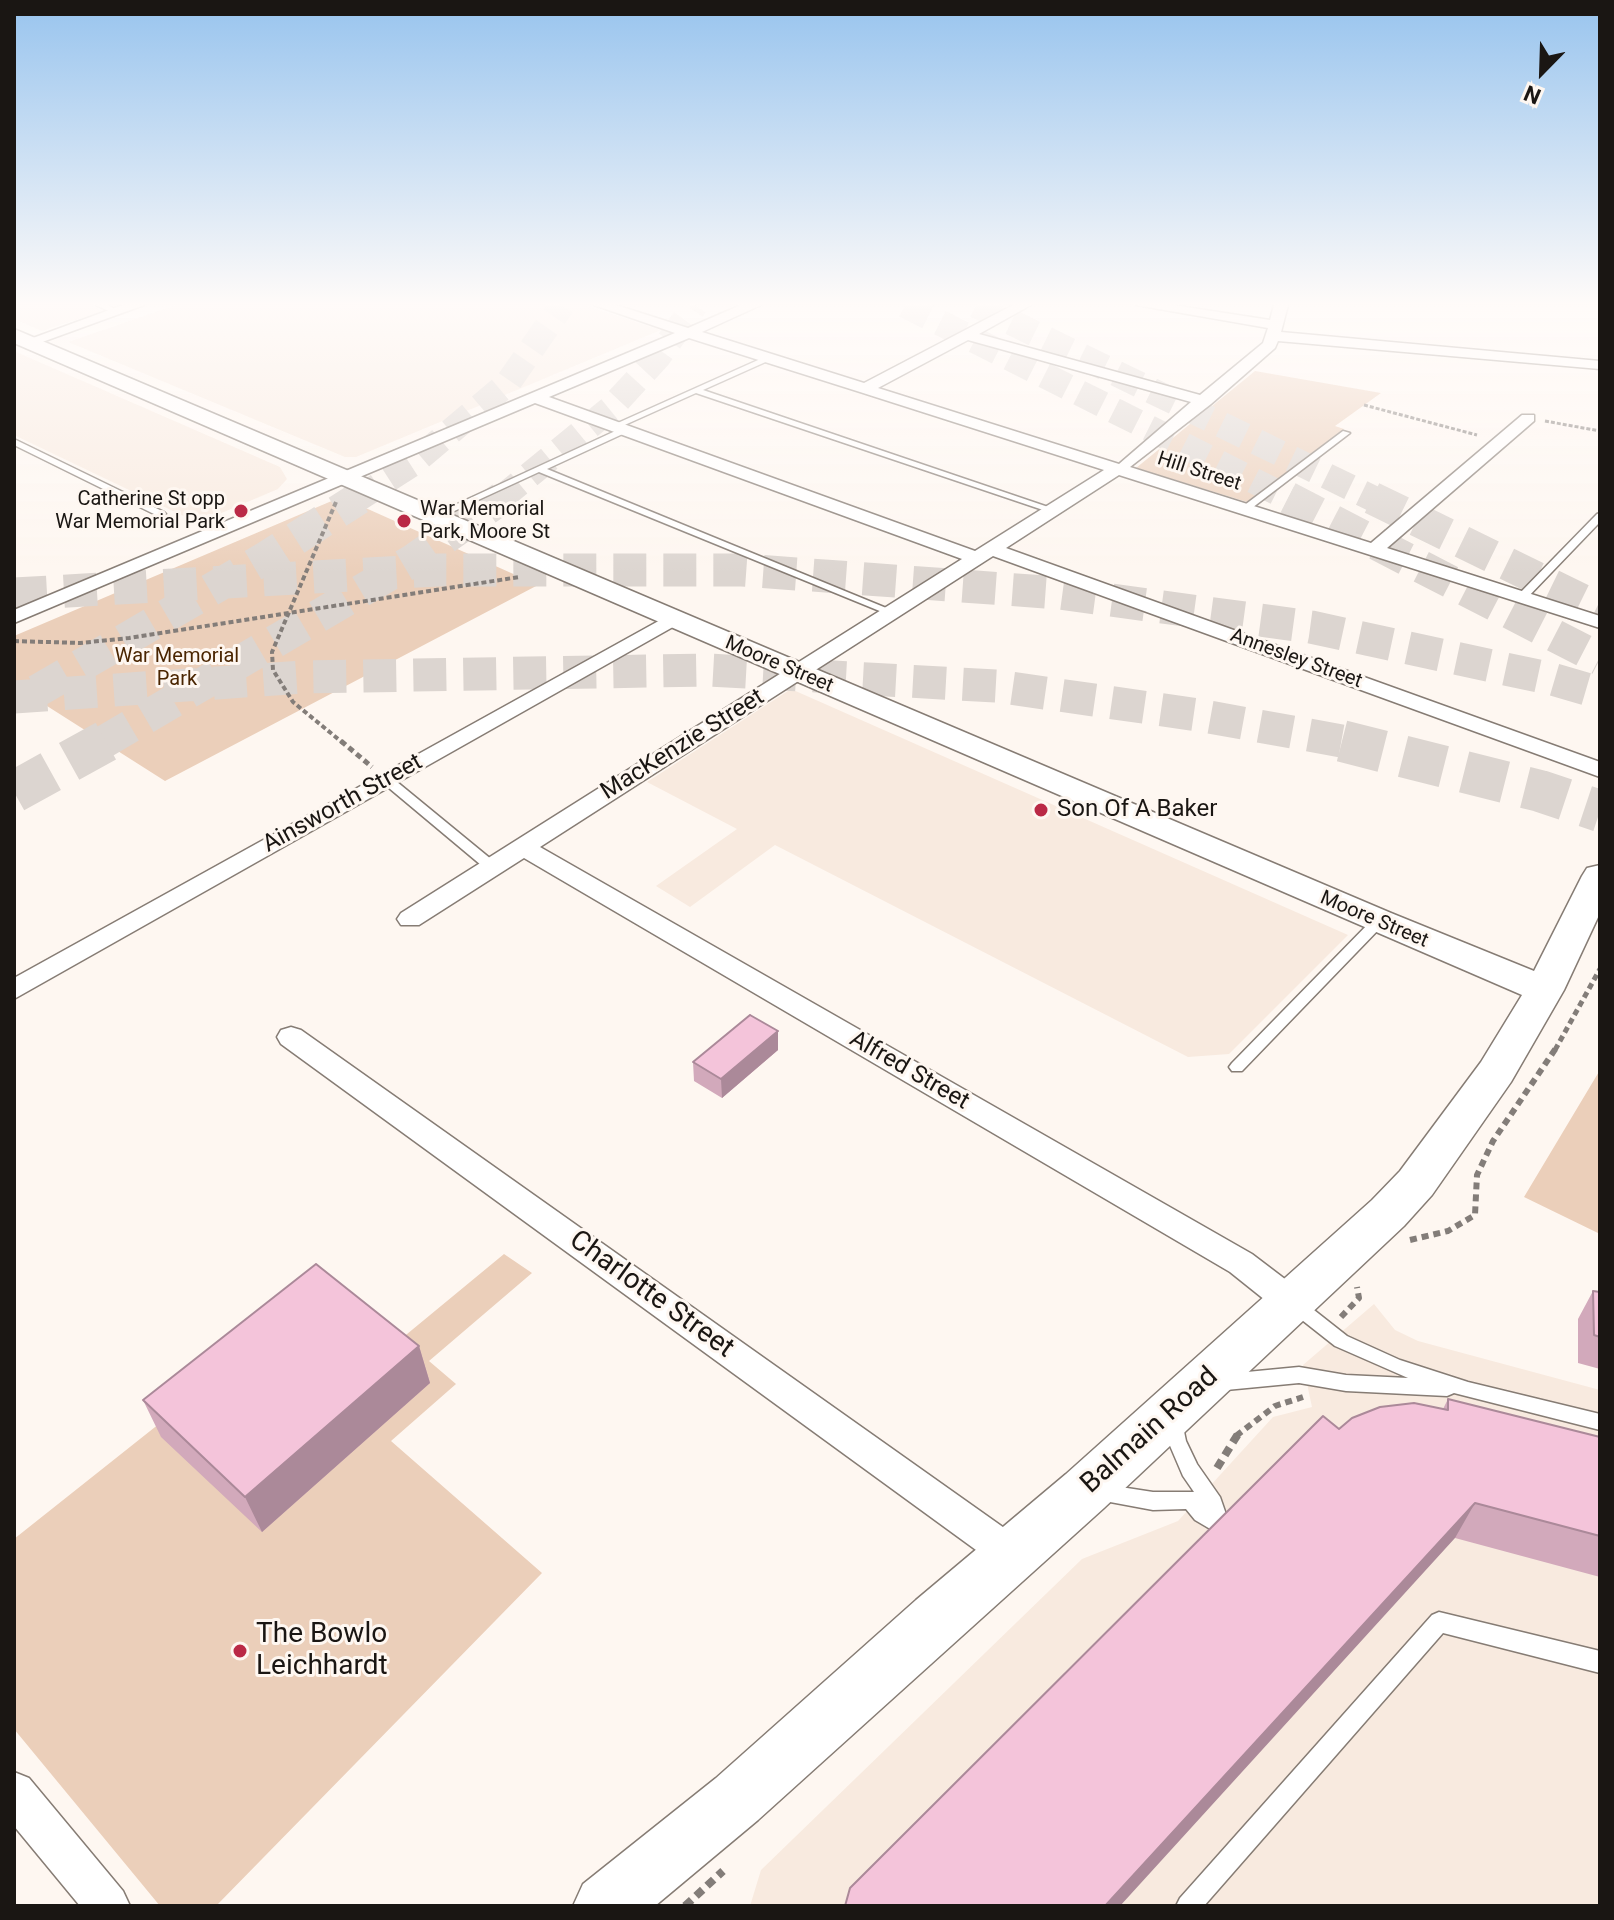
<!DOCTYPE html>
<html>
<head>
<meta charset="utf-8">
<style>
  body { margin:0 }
  #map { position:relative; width:1614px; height:1920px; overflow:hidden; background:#fef7f1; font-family:Roboto,sans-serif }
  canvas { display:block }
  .frame { position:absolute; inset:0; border:16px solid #1a1613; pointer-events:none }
  .north { position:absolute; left:1502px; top:32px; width:80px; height:80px; -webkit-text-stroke:6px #fef7f1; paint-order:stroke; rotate:203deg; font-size:22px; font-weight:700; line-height:32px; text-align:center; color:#1a1613 }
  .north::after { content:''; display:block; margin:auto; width:28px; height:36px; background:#1a1613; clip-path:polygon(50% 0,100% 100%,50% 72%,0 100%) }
</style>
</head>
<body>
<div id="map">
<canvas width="1614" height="1920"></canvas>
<div class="frame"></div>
<div class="north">N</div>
</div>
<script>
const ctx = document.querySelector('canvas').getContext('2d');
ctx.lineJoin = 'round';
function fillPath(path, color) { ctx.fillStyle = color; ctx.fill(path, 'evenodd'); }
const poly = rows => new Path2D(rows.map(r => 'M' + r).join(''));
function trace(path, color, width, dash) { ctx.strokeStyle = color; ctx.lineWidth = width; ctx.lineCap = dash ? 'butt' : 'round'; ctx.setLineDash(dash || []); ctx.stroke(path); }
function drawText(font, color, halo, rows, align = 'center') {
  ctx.font = font + ' Roboto,sans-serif'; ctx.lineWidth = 6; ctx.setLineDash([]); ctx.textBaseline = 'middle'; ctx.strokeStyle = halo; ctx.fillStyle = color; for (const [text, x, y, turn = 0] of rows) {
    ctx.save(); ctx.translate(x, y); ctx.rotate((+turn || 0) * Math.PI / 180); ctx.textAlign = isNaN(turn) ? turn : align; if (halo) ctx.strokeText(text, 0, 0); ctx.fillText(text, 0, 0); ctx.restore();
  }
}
fillPath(poly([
  [14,305,90,305,103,311,42,331,14,319],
  [176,305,583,305,661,330,356,457,345,457,68,342],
  [14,351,280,467,287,479,278,489,198,523,14,435],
  [791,689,1348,935,1229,1054,1188,1057,775,845,690,907,656,886,737,829,647,782],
  [1374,1304,1395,1330,1418,1341,1600,1390,1600,1906,750,1906,761,1870,1082,1559,1178,1521,1273,1417,1312,1407,1303,1365]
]), '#f8eadf');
fillPath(poly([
  [1255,371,1381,393,1335,426,1344,429,1247,502,1136,468],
  [341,497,538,585,165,781,14,685,14,636],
  [1600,1070,1600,1234,1524,1197],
  [504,1254,532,1273,429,1361,456,1384,391,1441,542,1573,216,1906,160,1906,14,1729,14,1539,334,1285,401,1339]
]), '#ebcfba');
trace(poly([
  [905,305,1292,500],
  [976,305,1376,500],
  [356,500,412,464,508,383,562,305],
  [499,500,610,409,658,357,695,305]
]), '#dcd5d0', 26, [26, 13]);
trace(poly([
  [1288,498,1600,659],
  [1372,498,1600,609],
  [14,594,438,570,742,570,1059,593,1311,627,1552,679,1600,693],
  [37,691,267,557,359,498],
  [14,697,303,677,708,670,996,686,1198,715,1353,743],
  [102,743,412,561,502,498]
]), '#dcd5d0', 33, [33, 17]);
trace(poly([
  [1342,741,1540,791,1600,811],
  [14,792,106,741]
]), '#dcd5d0', 42, [42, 21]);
const service = poly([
  [96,305,107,305,122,312,115,314,96,305],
  [767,356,770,356,770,360,703,390,1057,510,1049,512,696,393,618,428,611,426,767,356],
  [624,427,627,428,627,432,547,469,896,612,891,615,887,614,539,472,437,519,429,517,624,427],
  [1343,431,1350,433,1248,511,1242,511,1242,507,1343,431],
  [14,439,164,512,166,514,158,516,14,445,14,439],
  [1600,513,1600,522,1526,599,1518,599,1518,595,1597,514,1600,513],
  [387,776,391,777,497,864,499,867,497,870,487,870,383,783,381,780,383,777,387,776],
  [1378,918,1385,922,1383,925,1242,1071,1232,1071,1229,1067,1232,1063,1373,919,1378,918],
  [1294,1297,1300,1299,1347,1336,1400,1360,1468,1382,1600,1414,1600,1430,1454,1393,1447,1396,1346,1391,1299,1383,1226,1390,1220,1388,1217,1382,1220,1376,1226,1374,1299,1367,1346,1375,1408,1378,1335,1346,1288,1309,1285,1304,1288,1299,1294,1297],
  [1174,1415,1181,1417,1186,1441,1197,1464,1220,1497,1229,1523,1226,1530,1219,1532,1212,1530,1195,1520,1186,1509,1153,1510,1094,1499,1091,1493,1094,1487,1101,1484,1153,1492,1194,1492,1183,1476,1168,1441,1165,1423,1167,1417,1174,1415],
  [1439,1612,1600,1651,1600,1673,1443,1633,1204,1906,1176,1906,1180,1898,1432,1615,1439,1612]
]);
const minor = poly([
  [123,305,144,305,34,345,22,342,123,305],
  [594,305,616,305,688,328,741,305,761,305,702,332,864,383,1013,305,1031,305,979,334,1200,395,1263,343,1268,328,1136,305,1173,305,1270,320,1274,305,1288,305,1281,332,1600,361,1600,369,1278,341,1275,348,1211,404,1130,467,1371,543,1522,415,1534,415,1534,421,1387,548,1600,616,1600,628,1119,475,1006,548,1600,762,1600,777,993,556,540,847,1252,1254,1302,1292,1307,1302,1302,1312,1291,1315,1280,1312,1230,1272,524,858,419,925,401,925,397,919,401,913,962,559,535,403,14,623,14,610,675,333,594,305],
  [689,338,860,392,1104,470,975,551,549,397,689,338],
  [968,340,1191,402,1119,464,878,388,968,340],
  [673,613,680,615,683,619,680,623,14,999,14,978,673,613],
  [291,1027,301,1030,1024,1542,1030,1554,1024,1566,1011,1572,998,1566,281,1044,277,1037,281,1030,291,1027],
  [14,1772,29,1778,123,1891,130,1906,80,1906,14,1826,14,1772]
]);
const secondary = poly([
  [14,329,1391,913,1534,971,1582,876,1587,868,1600,865,1600,913,1564,990,1511,1082,1432,1195,1404,1226,1104,1508,758,1820,655,1906,573,1906,583,1884,716,1778,916,1600,1066,1474,1372,1200,1400,1171,1481,1062,1522,995,14,343,14,329]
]);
trace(service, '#867c74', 3);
trace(minor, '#867c74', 3);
trace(secondary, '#867c74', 3);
trace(poly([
  [1364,405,1477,435],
  [1545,421,1600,431]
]), '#837d79', 3, [4, 2]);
trace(poly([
  [336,502,272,652,273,670,293,702,343,743],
  [14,641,80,643,129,638,519,577]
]), '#837d79', 4, [5, 3]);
trace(poly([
  [341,741,372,767],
  [1555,1050,1600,969]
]), '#837d79', 5, [6, 4]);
trace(poly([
  [1410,1240,1448,1231,1475,1215,1477,1175,1493,1141,1556,1048],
  [1341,1317,1359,1298,1357,1287],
  [1236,1436,1275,1406,1303,1397]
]), '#837d79', 6, [7, 5]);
trace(poly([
  [1217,1468,1238,1434],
  [685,1906,723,1871]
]), '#837d79', 8, [9, 6]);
fillPath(service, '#fff');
fillPath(minor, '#fff');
fillPath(secondary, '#fff');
fillPath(poly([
  [778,1031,778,1050,722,1098,694,1081,693,1062],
  [1593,1291,1600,1292,1600,1369,1578,1363,1578,1319],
  [419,1346,430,1383,262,1532,161,1437,143,1400],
  [1448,1399,1600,1437,1600,1577,1455,1538,1339,1429,1443,1409]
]), '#d2a9bb');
fillPath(poly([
  [778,1031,778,1050,722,1098,721,1079],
  [419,1346,430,1383,262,1532,245,1497],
  [1475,1503,1455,1538,1120,1906,1105,1906]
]), '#ab8999');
const building = poly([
  [750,1015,778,1031,721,1079,693,1062,750,1015],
  [316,1264,419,1346,245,1497,143,1400,316,1264],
  [1593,1291,1600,1292,1600,1337,1594,1335,1593,1291],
  [1448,1399,1600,1437,1600,1536,1475,1503,1105,1906,845,1906,850,1888,1323,1416,1339,1429,1352,1418,1380,1407,1414,1403,1448,1410,1448,1399]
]);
fillPath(building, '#f4c4da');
trace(building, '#ab8999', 2);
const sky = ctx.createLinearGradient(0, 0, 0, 574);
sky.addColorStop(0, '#98c4ee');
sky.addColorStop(0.53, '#fffbf9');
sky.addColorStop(1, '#fffbf900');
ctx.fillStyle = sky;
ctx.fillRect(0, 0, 1614, 574);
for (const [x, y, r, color] of [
  [241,511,8,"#ba2946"],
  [404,521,8,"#ba2946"],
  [1041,810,8,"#ba2946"],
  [240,1651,8,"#ba2946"]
]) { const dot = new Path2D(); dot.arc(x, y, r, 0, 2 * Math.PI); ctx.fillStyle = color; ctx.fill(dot); trace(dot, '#fef7f1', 3); }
drawText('20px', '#1a1613', '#fef7f1', [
  ["Hill Street",1199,472,18],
  ["Annesley Street",1296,659,20],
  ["Moore Street",779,665,23],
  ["Moore Street",1374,920,23]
]);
drawText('20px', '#1a1613', '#fef7f1', [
  ["Catherine St opp",225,500],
  ["War Memorial Park",225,523],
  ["War Memorial",420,510,"left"],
  ["Park, Moore St",420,533,"left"]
], 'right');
drawText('20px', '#4a2501', '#fef7f1', [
  ["War Memorial",177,657],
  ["Park",177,680]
]);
drawText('24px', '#1a1613', '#fef7f1', [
  ["MacKenzie Street",683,745,-32],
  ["Ainsworth Street",343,804,-29],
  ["Alfred Street",909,1071,30]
]);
drawText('24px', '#1a1613', '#fef7f1', [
  ["Son Of A Baker",1057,810]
], 'left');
drawText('28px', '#1a1613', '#fef7f1', [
  ["Charlotte Street",651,1295,36],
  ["Balmain Road",1150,1431,-42]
]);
drawText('28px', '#1a1613', '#fef7f1', [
  ["The Bowlo",256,1635],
  ["Leichhardt",256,1667]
], 'left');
</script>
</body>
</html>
